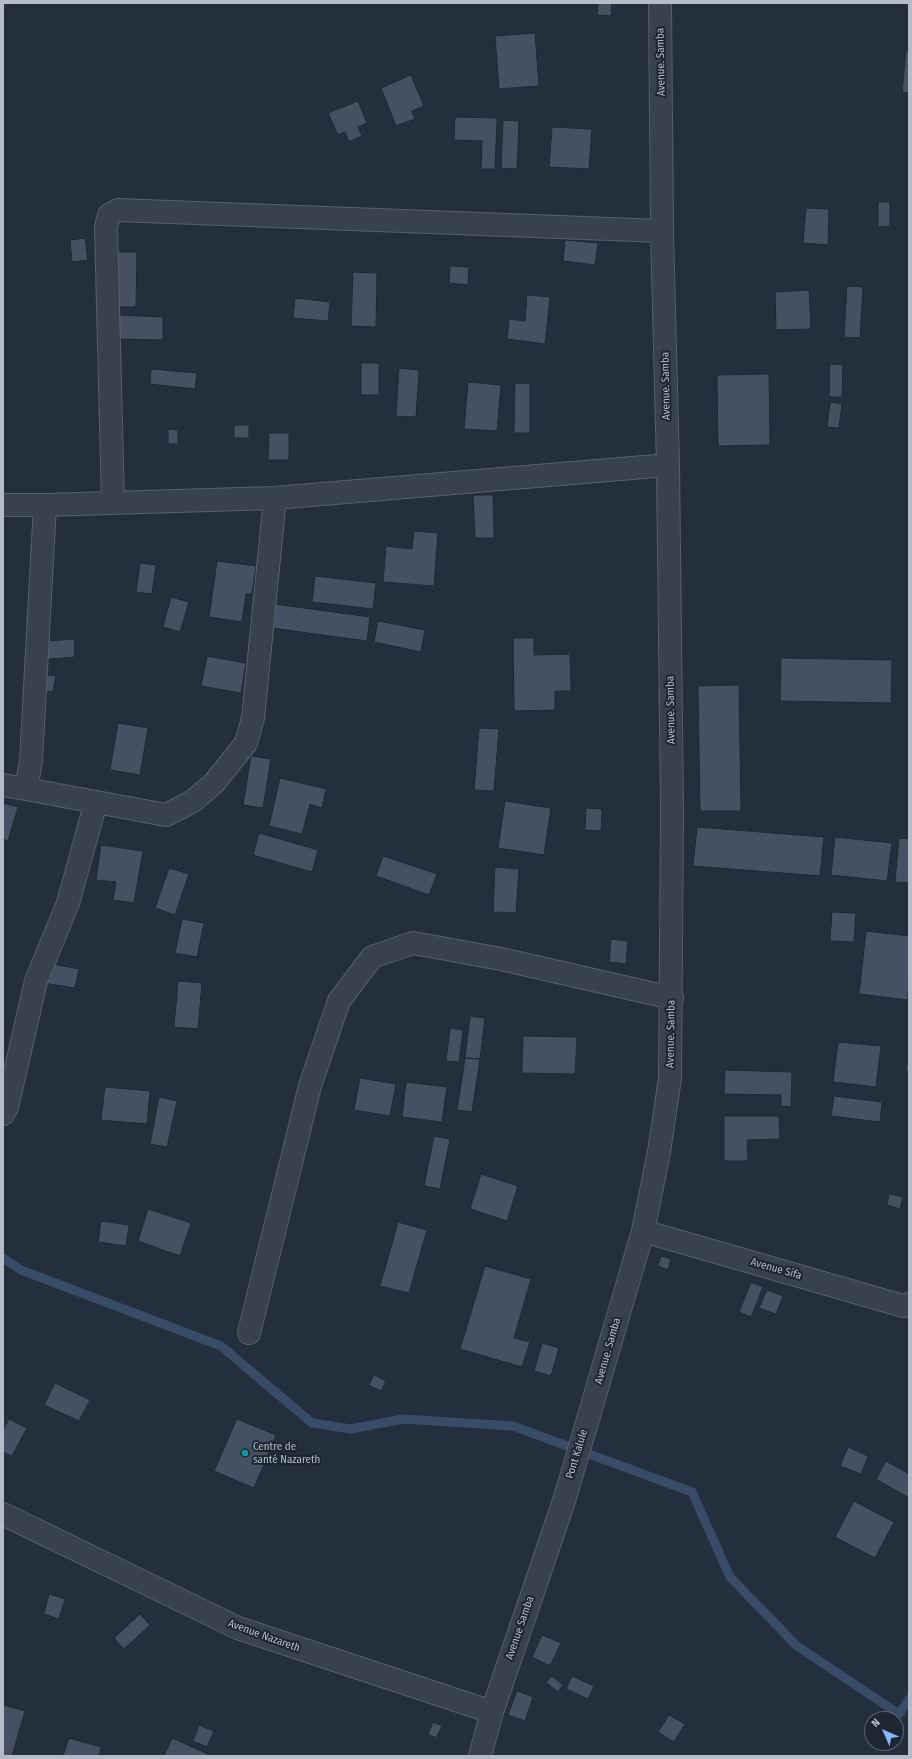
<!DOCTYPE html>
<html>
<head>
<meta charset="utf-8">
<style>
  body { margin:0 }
  #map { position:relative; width:912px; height:1759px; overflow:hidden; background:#242f3e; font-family:"Fira Sans Condensed",sans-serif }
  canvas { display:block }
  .frame { position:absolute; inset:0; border:4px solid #b4bcc9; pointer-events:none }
  .north { position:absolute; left:864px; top:1711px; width:40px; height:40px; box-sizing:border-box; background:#1d2633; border:1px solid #59626f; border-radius:50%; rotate:315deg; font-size:11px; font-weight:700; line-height:16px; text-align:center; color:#b4bcc9 }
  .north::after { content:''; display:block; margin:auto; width:14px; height:18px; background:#8ab4f8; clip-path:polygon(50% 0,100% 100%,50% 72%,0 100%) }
</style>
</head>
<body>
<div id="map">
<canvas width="912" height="1759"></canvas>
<div class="frame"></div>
<div class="north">N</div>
</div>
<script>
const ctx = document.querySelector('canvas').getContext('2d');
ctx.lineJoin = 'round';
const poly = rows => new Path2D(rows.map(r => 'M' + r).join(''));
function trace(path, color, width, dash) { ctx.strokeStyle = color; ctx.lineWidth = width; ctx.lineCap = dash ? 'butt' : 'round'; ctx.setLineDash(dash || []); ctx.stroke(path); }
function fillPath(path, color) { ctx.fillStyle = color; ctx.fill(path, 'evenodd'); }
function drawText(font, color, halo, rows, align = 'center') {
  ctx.font = font + ' "Fira Sans Condensed",sans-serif'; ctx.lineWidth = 4; ctx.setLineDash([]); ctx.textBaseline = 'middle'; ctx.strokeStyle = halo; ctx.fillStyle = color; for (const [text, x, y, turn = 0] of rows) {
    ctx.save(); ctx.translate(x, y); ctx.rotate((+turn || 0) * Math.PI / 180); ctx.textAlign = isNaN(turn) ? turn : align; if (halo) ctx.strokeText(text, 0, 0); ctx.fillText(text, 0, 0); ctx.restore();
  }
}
trace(poly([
  [3,1258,21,1270,221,1346,312,1423,351,1429,403,1419,513,1426,692,1492,730,1577,797,1646,899,1714,909,1699]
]), '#394c67', 9);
const building = poly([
  [598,3,612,3,611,16,597,15,598,3],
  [535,33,539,86,499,89,495,36,535,33],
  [906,51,909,51,909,93,902,92,906,51],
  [411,75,424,106,412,111,415,119,396,126,381,88,411,75],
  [358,101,367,123,358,127,362,136,349,142,345,132,338,135,328,113,358,101],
  [455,117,497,118,495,169,481,169,482,141,454,140,455,117],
  [503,120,519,121,517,169,501,168,503,120],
  [552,127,592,129,589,169,549,167,552,127],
  [878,202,890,202,890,226,878,227,878,202],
  [806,208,829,209,828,245,803,243,806,208],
  [85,238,88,260,72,262,70,240,85,238],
  [565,240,598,243,595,265,563,261,565,240],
  [114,252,137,252,136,307,113,307,114,252],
  [450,266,469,267,468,285,449,283,450,266],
  [353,272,377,273,376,327,351,326,353,272],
  [847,286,863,287,860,338,844,337,847,286],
  [809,290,811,329,776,330,775,292,809,290],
  [527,295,550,297,545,344,507,339,509,319,525,321,527,295],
  [295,298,330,302,328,321,293,318,295,298],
  [117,315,163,317,163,340,116,339,117,315],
  [361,363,379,363,379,395,361,395,361,363],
  [830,364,843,365,842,397,829,397,830,364],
  [399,368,419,370,416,417,396,416,399,368],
  [151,369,197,373,195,389,150,384,151,369],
  [769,374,770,445,718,446,717,375,769,374],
  [468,382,501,385,497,431,464,429,468,382],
  [515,383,530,384,530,433,514,433,515,383],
  [830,402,842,404,839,428,827,427,830,402],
  [234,425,249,425,249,438,234,438,234,425],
  [168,429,178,430,178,444,168,444,168,429],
  [269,433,289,433,289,460,268,460,269,433],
  [473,495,493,495,494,538,475,538,473,495],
  [414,531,438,533,434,586,383,582,386,546,412,549,414,531],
  [217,561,256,566,252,594,246,594,242,622,209,617,217,561],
  [140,563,156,565,152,594,136,592,140,563],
  [315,576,376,583,373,609,312,602,315,576],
  [171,597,189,602,180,632,163,627,171,597],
  [267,603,370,617,367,641,264,627,267,603],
  [378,621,425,630,421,652,374,642,378,621],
  [513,638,534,638,534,655,570,654,571,691,555,691,555,710,514,711,513,638],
  [74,639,75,657,38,660,36,642,74,639],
  [207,656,246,663,241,693,201,686,207,656],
  [781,658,892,660,891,703,780,701,781,658],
  [41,674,56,676,53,692,39,690,41,674],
  [739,685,741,811,700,811,698,686,739,685],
  [118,723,148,728,140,775,110,770,118,723],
  [479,728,499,729,494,791,474,790,479,728],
  [251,756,271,759,263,808,243,805,251,756],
  [280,778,326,789,322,808,310,804,302,834,269,826,280,778],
  [505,801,551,808,544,855,498,848,505,801],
  [3,803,18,807,8,841,3,839,3,803],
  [586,808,602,809,601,831,585,830,586,808],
  [697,827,824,837,820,876,693,866,697,827],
  [259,833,318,850,312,872,253,855,259,833],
  [835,837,892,843,887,881,831,875,835,837],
  [899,838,909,839,909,883,895,882,899,838],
  [101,845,143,851,134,903,113,900,116,882,96,880,101,845],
  [383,856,437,874,429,895,376,876,383,856],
  [495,867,519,869,516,913,493,912,495,867],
  [169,868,189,874,175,915,155,908,169,868],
  [832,912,856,913,854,942,830,941,832,912],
  [182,919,204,923,197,957,175,953,182,919],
  [866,931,909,936,908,1000,859,994,866,931],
  [611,939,628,941,626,964,609,962,611,939],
  [47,963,79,969,75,988,43,983,47,963],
  [178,981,202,983,198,1029,174,1027,178,981],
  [470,1016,485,1018,480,1059,465,1058,470,1016],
  [450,1028,463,1030,459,1062,446,1061,450,1028],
  [523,1036,577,1037,575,1074,522,1073,523,1036],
  [838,1042,881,1046,876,1087,833,1082,838,1042],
  [909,1054,909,1071,906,1070,909,1054],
  [465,1058,480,1059,472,1112,457,1110,465,1058],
  [725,1070,792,1072,791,1107,781,1106,781,1095,724,1094,725,1070],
  [360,1078,396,1084,390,1116,354,1110,360,1078],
  [406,1082,447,1087,442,1122,402,1117,406,1082],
  [105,1087,150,1091,147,1124,101,1120,105,1087],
  [834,1096,882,1102,880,1122,831,1116,834,1096],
  [159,1097,177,1101,167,1147,150,1144,159,1097],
  [724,1116,779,1116,780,1139,747,1140,748,1161,724,1161,724,1116],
  [434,1136,450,1139,440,1189,424,1186,434,1136],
  [481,1174,518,1186,507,1221,470,1209,481,1174],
  [889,1194,903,1197,900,1209,887,1205,889,1194],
  [148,1209,191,1223,180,1256,138,1241,148,1209],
  [101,1221,129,1225,126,1246,98,1242,101,1221],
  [398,1222,427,1230,409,1293,380,1286,398,1222],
  [661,1256,671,1259,668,1270,658,1266,661,1256],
  [485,1266,531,1279,514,1338,530,1342,522,1367,460,1349,485,1266],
  [751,1282,763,1287,751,1317,739,1312,751,1282],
  [767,1290,783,1296,776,1314,759,1308,767,1290],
  [542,1343,559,1348,551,1376,534,1371,542,1343],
  [374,1375,386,1381,381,1391,369,1385,374,1375],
  [55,1383,90,1400,79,1421,44,1405,55,1383],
  [9,1419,27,1428,12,1456,3,1452,3,1430,9,1419],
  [237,1419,276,1435,254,1488,214,1471,237,1419],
  [848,1447,868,1456,861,1474,840,1466,848,1447],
  [886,1461,909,1474,909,1498,876,1479,886,1461],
  [854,1501,894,1522,875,1558,835,1537,854,1501],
  [49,1594,65,1599,59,1619,44,1614,49,1594],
  [140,1614,150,1625,124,1649,114,1638,140,1614],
  [542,1635,561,1643,550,1666,532,1657,542,1635],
  [552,1676,563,1685,558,1692,546,1682,552,1676],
  [572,1676,594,1686,588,1699,566,1689,572,1676],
  [517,1691,533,1697,525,1721,508,1715,517,1691],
  [3,1705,25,1711,12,1756,3,1756,3,1705],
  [669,1715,685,1724,674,1742,658,1732,669,1715],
  [433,1722,442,1726,436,1738,428,1734,433,1722],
  [199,1725,214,1731,207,1747,193,1741,199,1725],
  [69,1738,101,1747,99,1756,63,1756,69,1738],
  [172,1738,208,1754,207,1756,164,1756,172,1738]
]);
fillPath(building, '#455162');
trace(building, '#1f2835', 1);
const minor = poly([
  [113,503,106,227,109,215,118,210,662,231],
  [3,505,45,505],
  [3,785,26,789,31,761,45,505,275,498,668,465],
  [26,789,166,815,193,801,214,783,246,743,253,718,275,498],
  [3,1114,7,1107,36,981,68,903,96,802],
  [643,1231,903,1306,909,1304],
  [249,1333,310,1086,339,1001,372,957,413,943,501,959,672,998],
  [3,1514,238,1628,492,1712],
  [480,1756,492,1712,564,1501,643,1231,659,1152,670,1078,672,811,668,465,662,231,660,3]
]);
trace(minor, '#565f6c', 24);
trace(minor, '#38414e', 22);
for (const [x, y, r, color] of [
  [245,1453,4,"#0f9aa8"]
]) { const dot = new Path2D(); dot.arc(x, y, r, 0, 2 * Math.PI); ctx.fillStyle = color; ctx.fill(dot); trace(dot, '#1d2633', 1.5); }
drawText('11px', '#b4bcc9', '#1d2633', [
  ["Avenue. Samba",661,62,-91],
  ["Avenue. Samba",666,386,-91],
  ["Avenue. Samba",671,710,-91],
  ["Avenue. Samba",671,1034,-89],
  ["Avenue Sifa",776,1269,16],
  ["Avenue. Samba",608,1351,-74],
  ["Pont Kalule",577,1454,-73],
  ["Avenue Samba",520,1628,-71],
  ["Avenue Nazareth",264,1636,20]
]);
drawText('11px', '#b4bcc9', '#1d2633', [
  ["Centre de",253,1447],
  ["santé Nazareth",253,1460]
], 'left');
</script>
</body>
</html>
